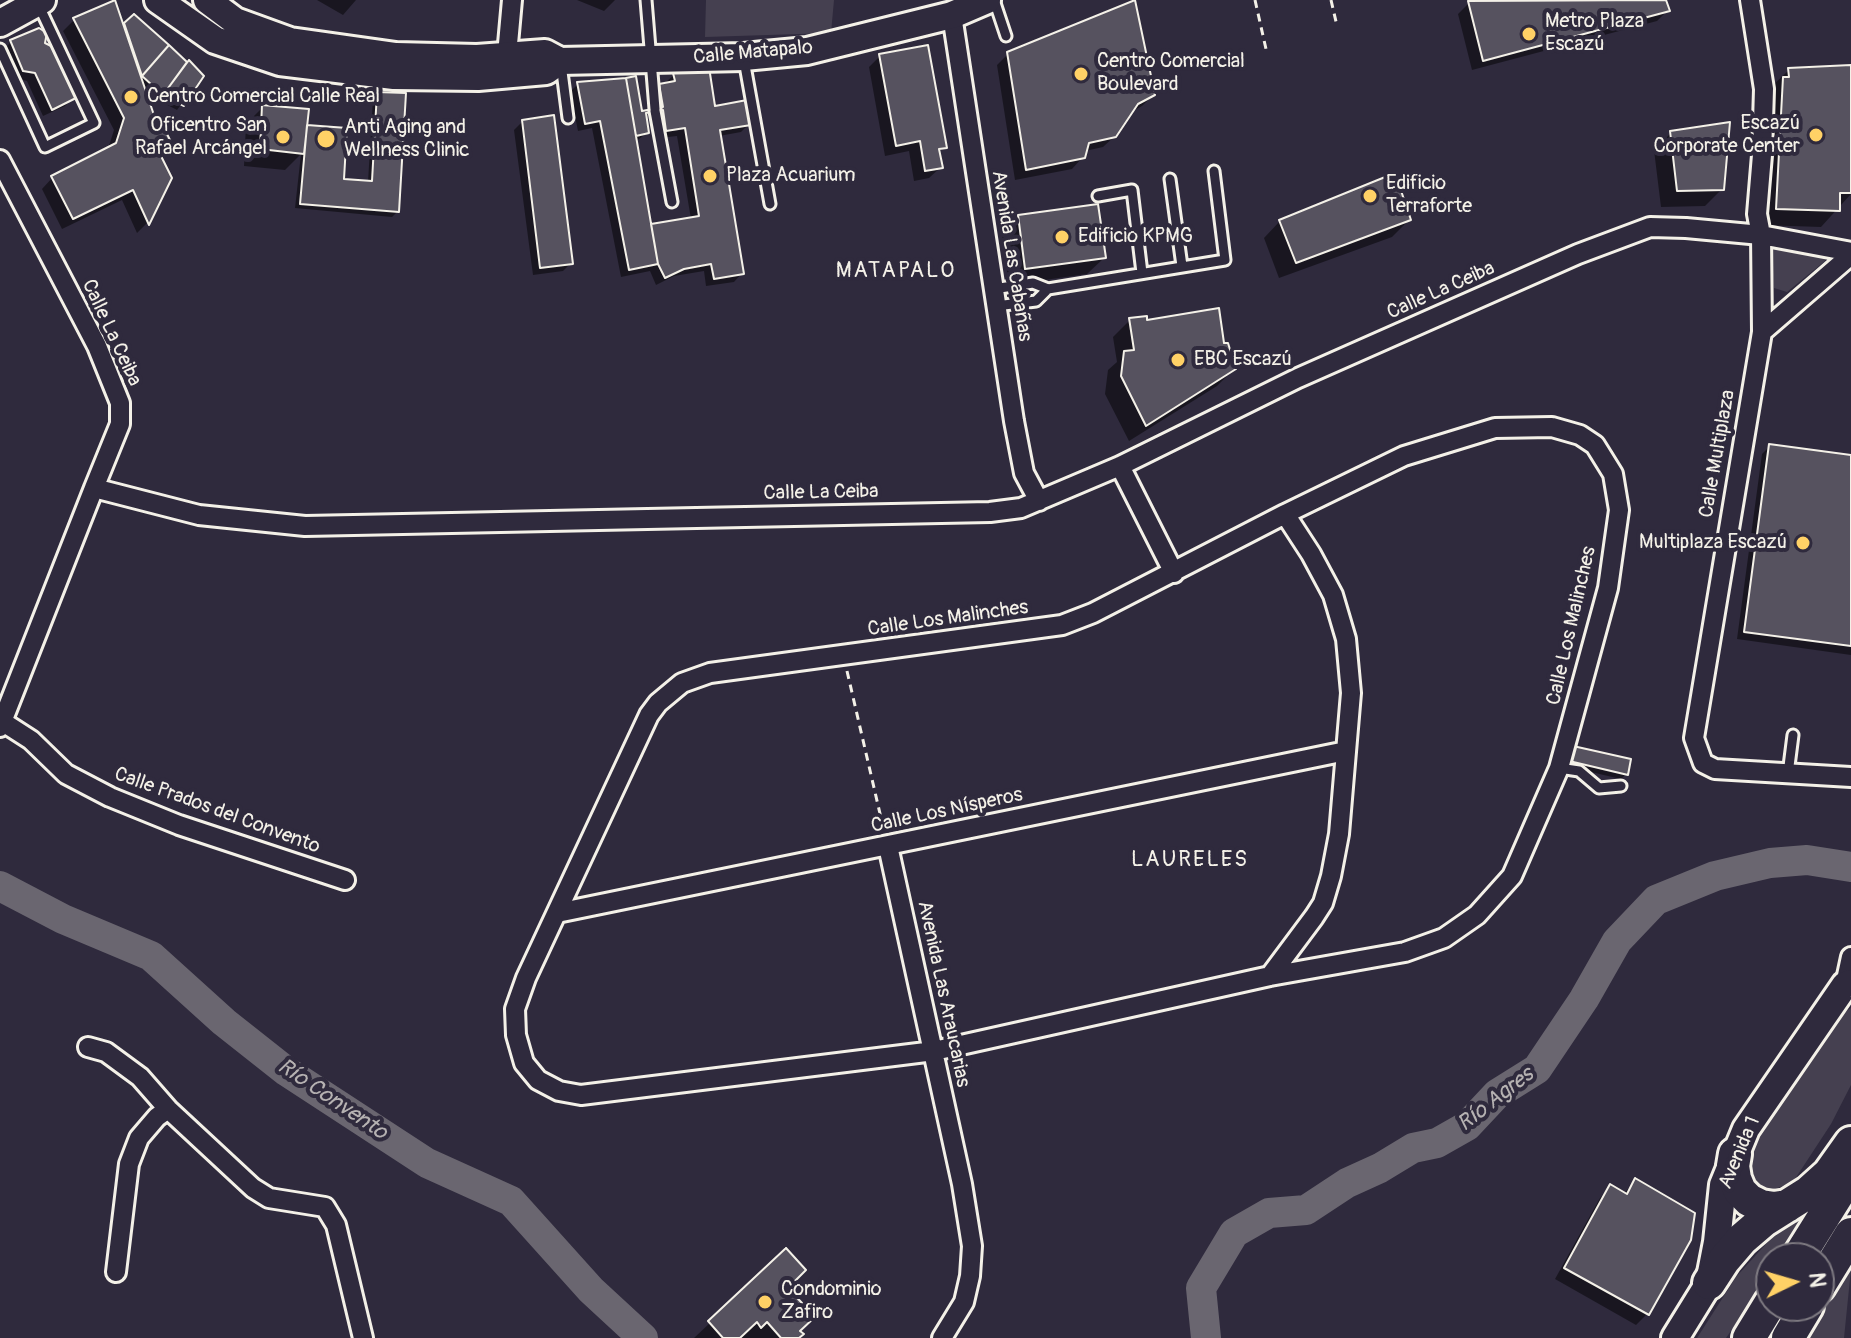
<!DOCTYPE html>
<html>
<head>
<meta charset="utf-8">
<style>
  body { margin:0 }
  #map { position:relative; width:1851px; height:1338px; overflow:hidden; background:#2f2a3d; font-family:Pangolin,sans-serif }
  canvas { display:block }
  .north { position:absolute; left:1755px; top:1242px; width:80px; height:80px; box-sizing:border-box; background:#2f2a3d; border:2px solid #7e7a81; border-radius:50%; rotate:85deg; font-size:22px; font-weight:700; line-height:32px; text-align:center; color:#f4f1e8 }
  .north::after { content:''; display:block; margin:auto; width:28px; height:36px; background:#ffd166; clip-path:polygon(50% 0,100% 100%,50% 72%,0 100%) }
</style>
</head>
<body>
<div id="map">
<canvas width="1851" height="1338"></canvas>
<div class="north">N</div>
</div>
<script>
const ctx = document.querySelector('canvas').getContext('2d');
ctx.lineJoin = 'round';
function fillPath(path, color) { ctx.fillStyle = color; ctx.fill(path, 'evenodd'); }
const poly = rows => new Path2D(rows.map(r => 'M' + r).join(''));
function trace(path, color, width, dash) { ctx.strokeStyle = color; ctx.lineWidth = width; ctx.lineCap = dash ? 'butt' : 'round'; ctx.setLineDash(dash || []); ctx.stroke(path); }
function drawText(font, color, halo, rows, align = 'center') {
  ctx.font = font + ' Pangolin,sans-serif'; ctx.lineWidth = 8; ctx.setLineDash([]); ctx.textBaseline = 'middle'; ctx.strokeStyle = halo; ctx.fillStyle = color; for (const [text, x, y, turn = 0] of rows) {
    ctx.save(); ctx.translate(x, y); ctx.rotate((+turn || 0) * Math.PI / 180); ctx.textAlign = isNaN(turn) ? turn : align; if (halo) ctx.strokeText(text, 0, 0); ctx.fillText(text, 0, 0); ctx.restore();
  }
}
fillPath(poly([
  [706,0,834,0,831,33,705,37],
  [1776,246,1822,252,1825,261,1787,292,1774,288,1771,252],
  [1851,1008,1851,1085,1831,1124,1793,1182,1772,1190,1757,1186,1750,1180,1744,1165,1748,1147,1838,1016],
  [1810,1211,1781,1258,1771,1258,1771,1273,1726,1338,1697,1338,1736,1277,1775,1234,1803,1213],
  [1851,1269,1844,1338,1803,1338,1834,1281,1846,1270]
]), '#454050');
fillPath(poly([
  [317,0,356,0,343,15],
  [577,0,615,0,604,11],
  [1482,0,1664,0,1668,10,1657,21,1472,70,1458,14,1469,3],
  [134,16,202,76,177,110,158,100,142,86,157,128,170,144,158,156,170,178,147,223,137,233,122,200,62,229,42,189,53,177,108,149,114,130,63,31,74,20,122,28],
  [11,42,43,44,73,98,65,106,43,116,27,81,15,78,3,50],
  [1008,54,1153,95,1142,106,1131,112,1115,136,1103,147,1085,151,1083,157,1072,169,1015,180,997,65],
  [880,56,944,147,938,153,941,167,929,178,914,181,909,151,885,156,869,67],
  [1851,67,1851,194,1821,227,1760,225,1772,86,1789,70],
  [674,75,714,108,749,124,741,132,719,136,742,273,734,282,706,286,704,271,674,276,656,285,650,271,621,277,592,128,578,131,570,92,578,84,635,78,647,133,635,142,650,226,691,219,677,136,659,138,652,94],
  [378,94,397,212,392,217,295,208,301,154,285,170,244,166,246,124,263,107,305,127,342,181,368,182,373,99],
  [522,122,571,263,563,271,533,275,514,130],
  [1671,133,1722,189,1705,206,1661,207,1654,150],
  [1019,217,1104,258,1087,274,1009,285,1002,234],
  [1409,220,1392,237,1279,278,1264,238,1280,221],
  [1130,320,1145,322,1222,345,1234,369,1217,386,1129,441,1105,394,1108,370,1117,362,1113,337],
  [1770,446,1851,457,1851,655,1737,639,1762,454],
  [1568,753,1626,774,1621,779,1565,766],
  [1636,1181,1647,1314,1636,1325,1555,1279,1600,1198,1611,1187,1623,1194],
  [786,1251,786,1288,798,1331,797,1338,694,1338]
]), '#0007');
trace(poly([
  [0,886,63,919,151,956,224,1022,286,1071,427,1163,511,1201,591,1290,643,1338],
  [1206,1338,1201,1288,1234,1233,1269,1213,1306,1210,1347,1183,1380,1168,1413,1148,1437,1143,1467,1126,1497,1094,1537,1069,1584,999,1617,941,1656,900,1715,876,1770,863,1807,860,1851,867]
]), '#6a6670', 30);
const building = poly([
  [115,0,158,127,166,132,172,144,159,152,172,178,149,225,133,190,73,219,51,176,116,143,124,118,73,18,115,0],
  [1135,0,1155,95,1138,104,1116,137,1089,143,1085,158,1026,170,1007,52,1135,0],
  [1666,0,1670,11,1483,61,1468,1,1666,0],
  [134,14,169,45,142,76,124,23,134,14],
  [39,28,47,33,45,43,53,47,76,98,52,110,35,73,23,71,10,40,39,28],
  [169,45,187,62,163,95,142,76,169,45],
  [928,45,947,148,939,149,943,168,925,171,920,141,896,146,879,54,928,45],
  [189,60,204,76,184,106,163,95,189,60],
  [1851,65,1851,193,1840,193,1840,211,1776,209,1783,77,1789,77,1788,68,1851,65],
  [709,67,715,106,747,100,751,125,720,130,744,274,714,279,711,264,684,269,665,278,658,264,651,224,699,216,685,128,666,131,663,110,646,113,649,133,636,136,626,78,636,76,642,111,663,107,659,84,675,81,673,73,709,67],
  [626,78,658,264,629,270,600,121,585,124,577,82,626,78],
  [377,92,406,93,399,212,300,204,307,125,347,128,344,179,372,181,377,92],
  [262,105,309,109,304,154,260,149,262,105],
  [554,115,573,264,540,268,522,120,554,115],
  [1730,122,1724,190,1677,191,1670,131,1730,122],
  [1395,173,1411,220,1296,263,1279,220,1395,173],
  [1098,204,1106,258,1025,269,1018,215,1098,204],
  [1219,308,1224,343,1228,343,1236,369,1146,426,1121,376,1124,351,1134,350,1129,318,1147,316,1147,320,1219,308],
  [1769,444,1851,455,1851,646,1744,632,1769,444],
  [1573,746,1631,759,1628,775,1569,761,1573,746],
  [1635,1178,1695,1213,1691,1240,1649,1315,1564,1268,1610,1184,1627,1194,1635,1178],
  [786,1248,806,1270,788,1288,815,1317,800,1331,804,1334,799,1338,781,1338,767,1322,761,1328,757,1322,740,1338,723,1338,708,1321,786,1248]
]);
fillPath(building, '#56525f');
trace(building, '#f4f1e8', 2);
const lane = poly([
  [646,0,655,109],
  [994,0,1006,36],
  [0,49,45,147,94,123,39,6],
  [744,60,770,204],
  [561,64,568,118],
  [655,111,672,202],
  [1170,179,1182,266],
  [1098,196,1132,190,1142,273],
  [993,289,1033,283,1048,289,1225,260,1214,171],
  [996,306,1036,301,1048,289],
  [1559,768,1579,771,1599,788,1621,786],
  [1788,774,1793,735]
]);
const street = poly([
  [1750,0,1764,89,1762,155,1757,214,1761,235,1762,332,1694,738,1703,763,1715,769,1851,777],
  [952,15,1014,421,1024,473,1039,501],
  [507,55,512,0],
  [0,160,97,346,120,403,120,424,94,488,199,515,305,526,990,512,1021,508,1120,466,1298,378,1578,254,1650,227,1686,228,1761,235,1851,252],
  [1762,332,1851,255],
  [1552,427,1580,435,1595,445,1613,474,1619,510,1608,588,1559,768,1512,876,1477,915,1444,938,1405,952,1270,976,934,1051,581,1095,559,1091,538,1080,524,1063,516,1035,515,1009,526,978,649,715,658,703,682,683,710,673,1062,625,1093,613,1285,514,1404,456,1495,428,1552,427],
  [1120,466,1174,573],
  [0,720,31,740,66,774,110,797,179,825,345,880],
  [0,727,94,488],
  [888,846,962,1184,972,1246,970,1276,964,1302,942,1338],
  [557,913,1346,751],
  [1270,976,1314,917,1323,903,1331,876,1339,834,1351,693,1346,639,1333,595,1311,554,1285,514],
  [1845,985,1851,957],
  [88,1047,106,1052,140,1077,168,1109,253,1188,269,1198,325,1207,336,1225,363,1338],
  [116,1272,129,1164,139,1138,157,1117,168,1109]
]);
const secondary = poly([
  [158,0,215,40,280,62,394,76,478,77,546,71,560,61],
  [207,0,235,21,290,41,396,56,477,58,545,53,560,61,744,57,807,51,952,15,987,0],
  [0,23,42,0],
  [1675,1338,1709,1283,1717,1242,1723,1185,1746,1129,1845,985,1851,983]
]);
const highway = poly([
  [1735,1154,1733,1166,1735,1179,1740,1191,1749,1200,1761,1206,1774,1208,1787,1206],
  [1798,1258,1851,1173],
  [1709,1283,1724,1260,1742,1239,1763,1221,1809,1192,1829,1174,1851,1143],
  [1819,1286,1851,1234],
  [1749,1338,1771,1302],
  [1788,1338,1807,1306]
]);
trace(lane, '#f4f1e8', 15);
trace(street, '#f4f1e8', 24);
trace(secondary, '#f4f1e8', 32);
trace(highway, '#f4f1e8', 38);
trace(poly([
  [1255,0,1266,49],
  [1331,0,1337,26],
  [847,671,884,831]
]), '#f4f1e8', 3, [8, 6]);
trace(lane, '#2f2a3d', 9);
trace(street, '#2f2a3d', 18);
trace(secondary, '#2f2a3d', 26);
trace(highway, '#2f2a3d', 32);
for (const [x, y, r, color] of [
  [1529,34,8,"#ffd166"],
  [1081,74,8,"#ffd166"],
  [131,97,8,"#ffd166"],
  [1816,135,8,"#ffd166"],
  [283,137,8,"#ffd166"],
  [326,139,10,"#ffd166"],
  [710,176,8,"#ffd166"],
  [1370,196,8,"#ffd166"],
  [1062,237,8,"#ffd166"],
  [1178,360,8,"#ffd166"],
  [1803,543,8,"#ffd166"],
  [765,1302,8,"#ffd166"]
]) { const dot = new Path2D(); dot.arc(x, y, r, 0, 2 * Math.PI); ctx.fillStyle = color; ctx.fill(dot); trace(dot, '#2f2a3d', 3); }
drawText('20px', '#f4f1e8', '#2f2a3d', [
  ["Metro Plaza",1545,22],
  ["Escazú",1545,45],
  ["Centro Comercial",1097,62],
  ["Boulevard",1097,85],
  ["Centro Comercial Calle Real",147,97],
  ["Escazú",1800,124,"right"],
  ["Corporate Center",1800,147,"right"],
  ["Oficentro San",267,126,"right"],
  ["Rafael Arcángel",267,149,"right"],
  ["Anti Aging and",344,128],
  ["Wellness Clinic",344,151],
  ["Plaza Acuarium",726,176],
  ["Edificio",1386,184],
  ["Terraforte",1386,207],
  ["Edificio KPMG",1078,237],
  ["EBC Escazú",1194,360],
  ["Multiplaza Escazú",1787,543,"right"],
  ["Condominio",781,1290],
  ["Zafiro",781,1313]
], 'left');
drawText('20px', '#f4f1e8', '#2f2a3d', [
  ["Calle Matapalo",753,53,-5],
  ["Avenida Las Cabañas",1011,256,81],
  ["Calle La Ceiba",1441,291,-24],
  ["Calle La Ceiba",111,333,65],
  ["Calle Multiplaza",1718,454,-80],
  ["Calle La Ceiba",821,493,-1],
  ["Calle Los Malinches",948,619,-8],
  ["Calle Los Malinches",1572,626,-77],
  ["Calle Prados del Convento",217,811,20],
  ["Calle Los Nísperos",947,811,-12],
  ["Avenida Las Araucarias",943,994,78],
  ["Avenida 1",1740,1153,-67]
]);
ctx.letterSpacing = '2px';
drawText('22px', '#f4f1e8', '#2f2a3d', [
  ["MATAPALO",896,271],
  ["LAURELES",1190,860]
]);
ctx.letterSpacing = '0px';
drawText('italic 22px', '#b6b2b2', '#2f2a3d', [
  ["Río Convento",332,1100,34],
  ["Río Agres",1496,1100,-38]
]);
</script>
</body>
</html>
